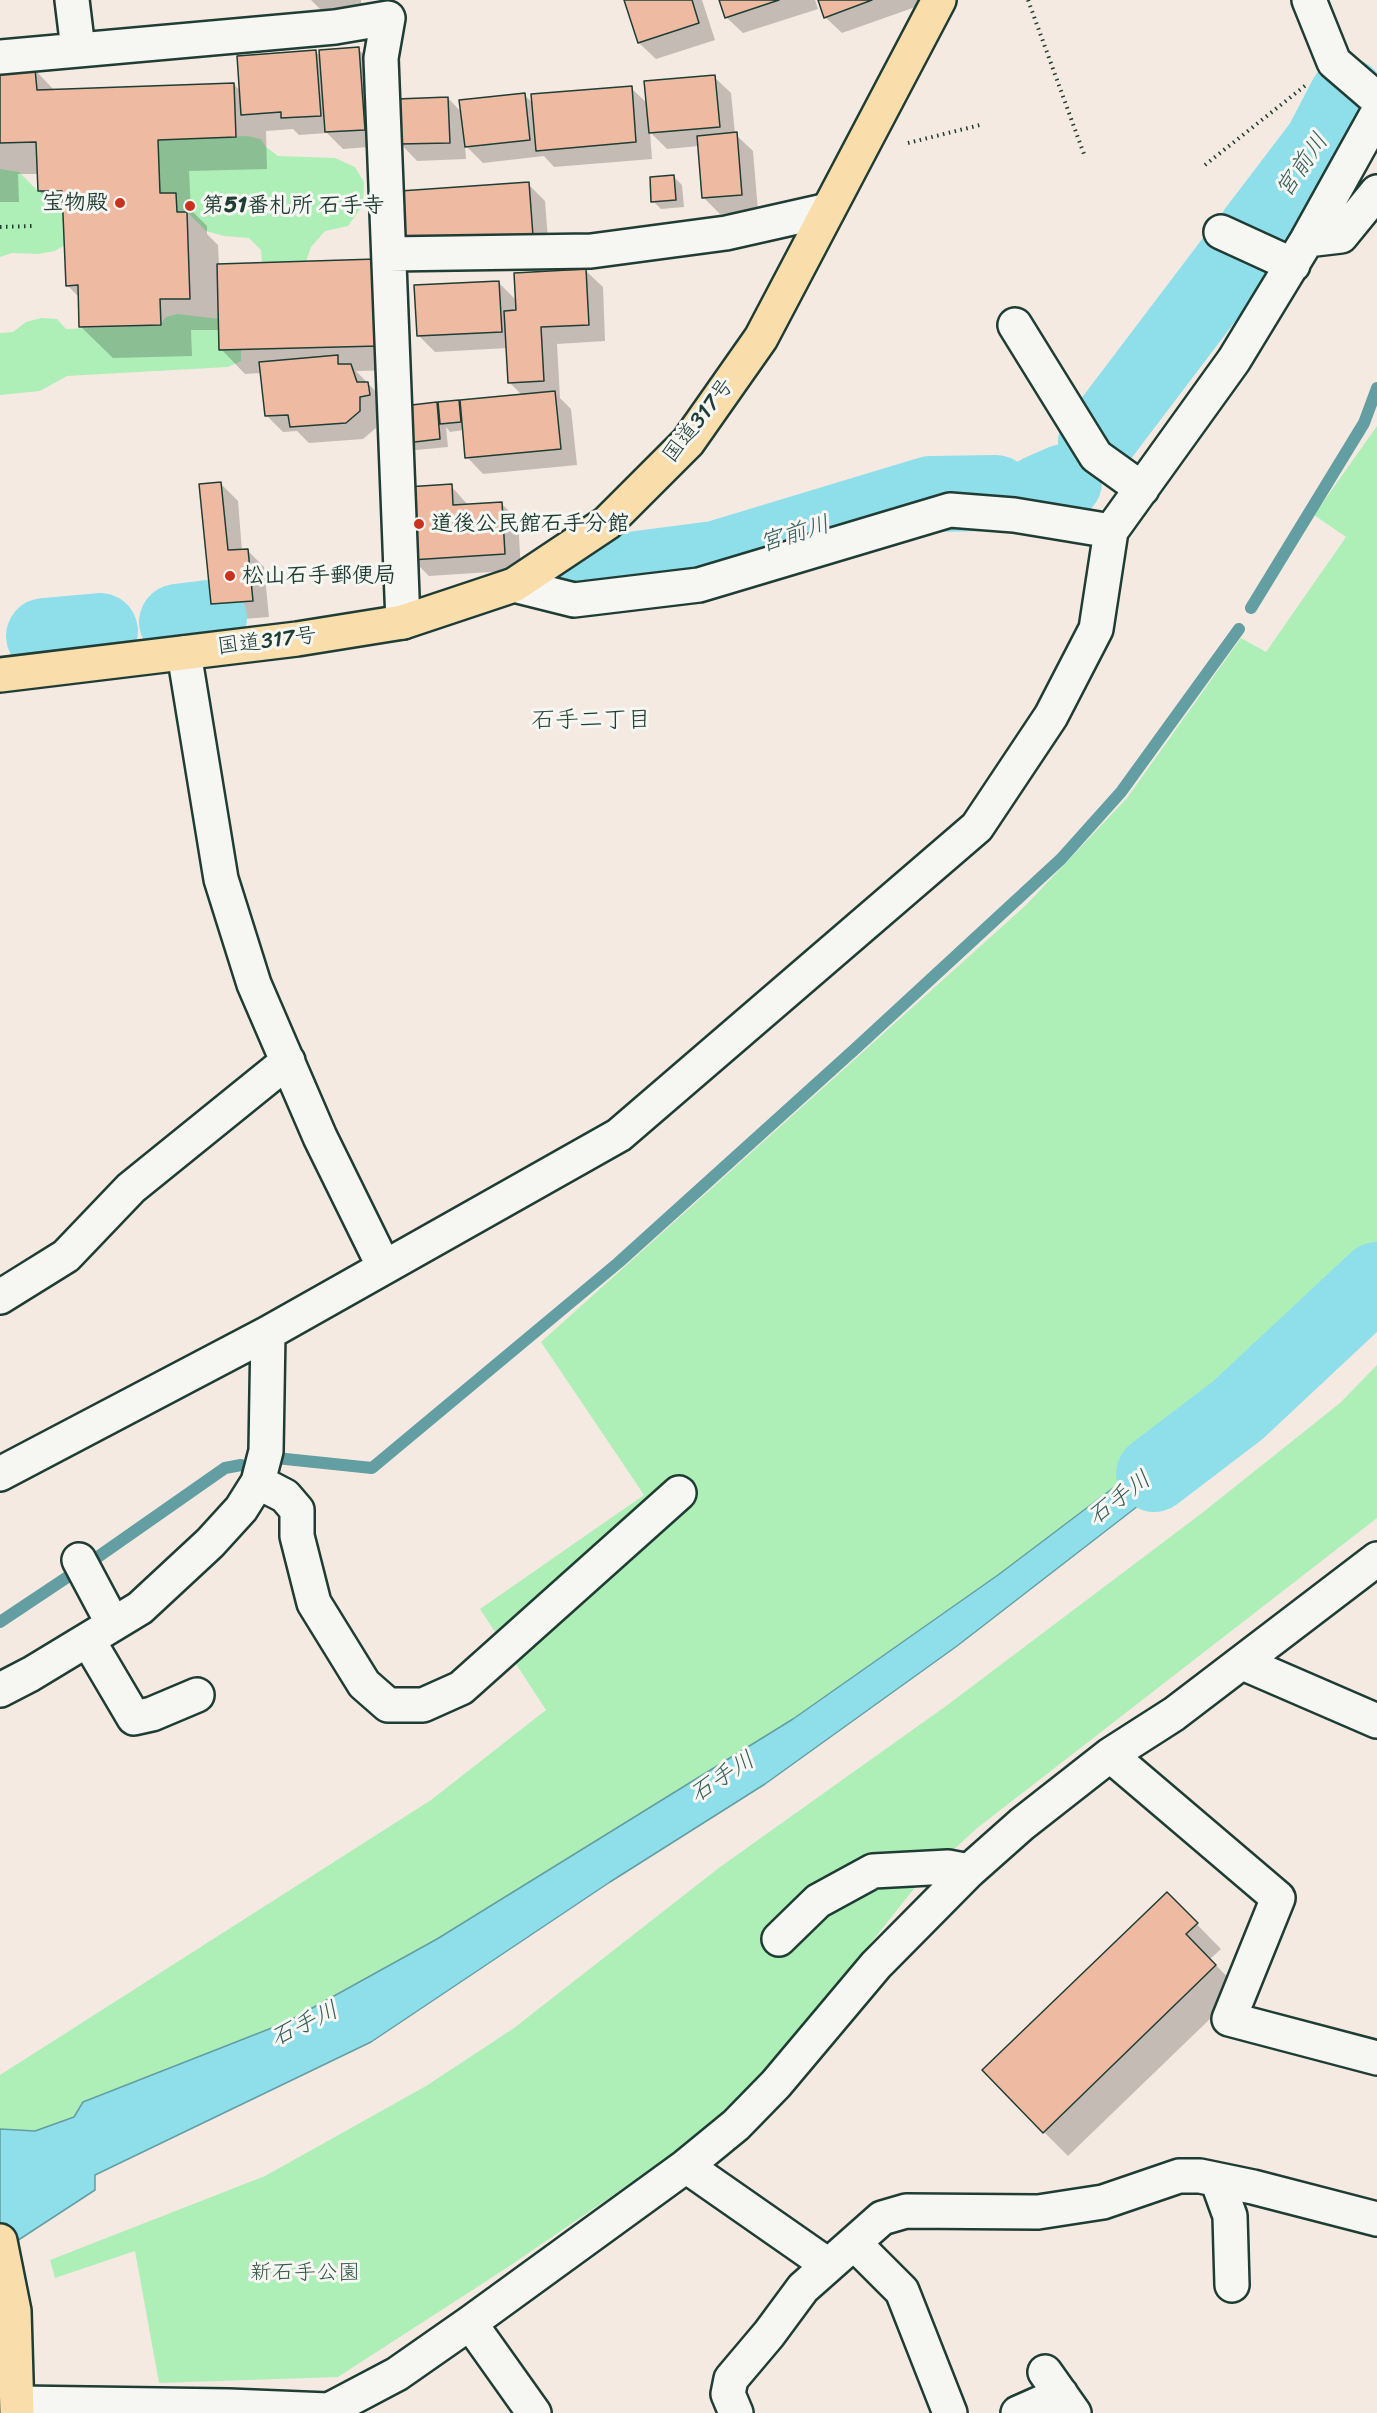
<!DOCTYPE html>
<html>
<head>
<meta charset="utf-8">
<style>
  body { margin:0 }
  canvas { display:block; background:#f5eae2 }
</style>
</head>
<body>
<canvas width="1377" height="2413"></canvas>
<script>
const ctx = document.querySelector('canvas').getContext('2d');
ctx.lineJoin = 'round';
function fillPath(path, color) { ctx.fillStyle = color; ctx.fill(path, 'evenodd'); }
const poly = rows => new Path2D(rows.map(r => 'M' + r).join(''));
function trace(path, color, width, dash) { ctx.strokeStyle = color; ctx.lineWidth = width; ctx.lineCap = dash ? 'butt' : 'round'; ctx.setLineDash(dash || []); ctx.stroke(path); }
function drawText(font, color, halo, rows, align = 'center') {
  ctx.font = font + ' Sriracha,"Klee One",sans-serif'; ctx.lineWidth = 6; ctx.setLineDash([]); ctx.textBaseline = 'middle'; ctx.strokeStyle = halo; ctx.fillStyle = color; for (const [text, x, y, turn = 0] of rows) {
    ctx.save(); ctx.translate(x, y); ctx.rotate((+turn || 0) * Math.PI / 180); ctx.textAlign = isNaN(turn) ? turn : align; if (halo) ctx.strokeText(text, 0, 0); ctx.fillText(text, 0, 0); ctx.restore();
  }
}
fillPath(poly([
  [247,136,261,139,266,147,278,156,335,158,355,167,364,182,363,205,348,226,325,231,311,247,306,261,262,263,261,250,249,238,224,236,206,231,187,212,177,212,176,193,160,193,158,140],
  [0,169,19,172,38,191,62,191,65,245,55,251,38,254,12,253,0,257],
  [178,314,219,319,241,349,241,361,228,367,67,376,40,391,0,395,0,333,13,332,26,322,41,318,57,319,66,329,160,325,166,317],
  [1377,426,1377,1300,1200,1458,1237,1411,1178,1439,998,1575,793,1719,437,1939,287,2022,74,2117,35,2131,0,2129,0,2075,431,1800,546,1710,480,1609,644,1495,541,1342,1026,905,1127,798,1241,638,1266,652,1346,537,1314,515],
  [1377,1365,1377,1518,976,1829,921,1880,771,2068,684,2147,505,2269,338,2377,159,2383,135,2251,55,2278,50,2260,265,2176,426,2086,514,2028,720,1867,946,1706,1202,1513,1340,1403]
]), '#aeefb8');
const water = poly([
  [1238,1410,1200,1458,957,1646,765,1784,610,1882,371,2042,95,2175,95,2190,0,2252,0,2129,35,2131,74,2117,83,2102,287,2022,437,1939,793,1719,998,1575,1178,1439,1238,1410]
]);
fillPath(water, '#8fdfeb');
trace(water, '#629ea2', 1.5);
fillPath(poly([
  [311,0,361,0,362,9,327,16],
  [625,0,702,0,715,40,656,59,639,43],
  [721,0,815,0,818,9,743,33,726,17],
  [819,0,923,0,921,5,842,33,825,17],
  [358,49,375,65,381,146,343,149,327,133,299,135,293,129,266,131,267,169,189,171,191,210,207,226,207,234,218,245,219,265,376,261,403,370,356,371,384,400,386,412,376,413,376,428,363,439,309,443,297,431,283,432,266,415,262,373,245,374,221,349,220,330,191,330,192,356,113,358,81,327,80,298,67,285,65,216,39,191,39,174,18,174,19,202,0,202,0,71,35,70,55,91,234,84,241,92,316,52,321,57],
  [714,77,731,93,735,134,753,151,758,211,720,214,704,198,699,146,667,149,650,132,652,159,554,167,544,156,483,163,465,145,466,159,417,161,401,144,448,98,462,113,524,95,534,104,631,88,648,104],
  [674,177,682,185,684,207,661,209,653,201],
  [528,184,545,201,549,252,402,192],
  [586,271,603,287,605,341,557,344,560,398,571,409,577,465,483,474,467,457,464,430,450,432,446,427,448,447,416,450,408,442,436,404,440,408,459,402,462,405,523,396,509,382,508,348,435,352,418,335,499,283,517,301],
  [221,484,238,501,242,551,247,550,264,567,269,617,229,620,212,604],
  [451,486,468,505,501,503,518,520,521,570,429,576,412,559],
  [1167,1894,1221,1949,1210,1959,1240,1990,1068,2156,1044,2132]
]), '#0003');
trace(poly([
  [1251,608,1364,423,1377,388],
  [276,1458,372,1468,618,1263,855,1049,1061,859,1121,792,1239,629],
  [92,1561,225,1468,241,1465],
  [0,1622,72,1574]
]), '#629ea2', 12);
trace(poly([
  [1255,232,1322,144,1347,96],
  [1096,442,1240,252],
  [1039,493,1064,482],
  [592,575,715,559,930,494,996,493],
  [177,622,209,618],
  [44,636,100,631],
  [1154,1474,1238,1410,1377,1280]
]), '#8fdfeb', 76);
const building = poly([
  [624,0,692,0,699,23,638,43,624,0],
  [719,0,779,0,725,18,719,0],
  [818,0,872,0,824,18,818,0],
  [359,47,365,130,325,132,319,50,359,47],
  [316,50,321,116,281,118,281,112,241,115,237,56,316,50],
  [35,69,37,90,234,83,236,137,158,140,160,193,176,193,177,212,187,212,190,299,160,299,161,325,79,327,78,285,66,286,62,191,38,191,36,142,0,143,0,70,35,69],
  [715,75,720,127,649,133,644,81,715,75],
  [632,86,636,142,536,151,531,94,632,86],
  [525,93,530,140,465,147,459,100,525,93],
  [448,97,450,143,399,144,397,99,448,97],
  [737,132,742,195,702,198,697,136,737,132],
  [674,175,676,200,651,202,650,177,674,175],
  [529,182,533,236,404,245,400,191,529,182],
  [376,259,379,346,219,350,217,264,376,259],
  [586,269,589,325,541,327,544,381,508,383,504,311,516,310,514,273,586,269],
  [499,281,502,332,417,336,414,285,499,281],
  [338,355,338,364,351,364,357,382,368,382,370,395,360,397,360,411,346,423,290,427,288,415,265,416,259,362,338,355],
  [555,391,561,449,465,458,460,400,555,391],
  [459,400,461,422,440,424,438,402,459,400],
  [437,402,440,439,406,443,403,406,437,402],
  [221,482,228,550,248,549,253,601,211,604,199,484,221,482],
  [452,484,453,505,502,502,505,554,411,560,406,487,452,484],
  [1167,1892,1198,1923,1186,1934,1216,1965,1043,2133,982,2070,1167,1892]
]);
fillPath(building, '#efbaa2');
trace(building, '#1f3d34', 1.5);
const minor = poly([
  [72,0,78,49],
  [1309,0,1334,62,1377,99],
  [0,57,335,27,388,18,381,58,403,622],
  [1221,232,1293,265],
  [1307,240,1341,236,1377,192],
  [389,254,591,251,726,233,828,210],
  [1015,325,1096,456,1142,489],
  [514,585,574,600,699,585,950,510,1014,515,1111,531],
  [184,653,221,879,254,984,320,1137,384,1267],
  [0,1297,66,1256,131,1188,288,1061],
  [0,1474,268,1333,619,1135,977,827,1051,716,1096,629,1111,531,1234,360,1307,240,1377,114],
  [258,1482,285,1496,297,1510,297,1536,314,1603,364,1684,388,1705,423,1705,461,1688,679,1493],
  [79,1560,113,1624],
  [88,1640,134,1718,152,1714,197,1695],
  [1243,1663,1377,1721],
  [0,1690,31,1674,140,1608,210,1543,241,1509,258,1482,266,1451,268,1333],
  [1110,1755,1278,1898,1229,2019,1377,2058],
  [779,1939,818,1901,873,1871,948,1867,969,1871],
  [686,2166,828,2265],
  [1217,2180,1230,2216,1232,2285],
  [854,2243,902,2291,950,2413],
  [470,2323,534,2413],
  [1045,2372,1074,2413],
  [18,2403,229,2406,328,2410],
  [323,2413,397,2374,470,2323,686,2166,736,2125,776,2084,876,1965,969,1871,1022,1824,1110,1755,1174,1714,1377,1559],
  [736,2413,728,2394,731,2379,769,2334,803,2288,882,2218,906,2211,1038,2212,1103,2202,1179,2176,1200,2176,1253,2187,1377,2219],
  [1018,2413,1061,2394]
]);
const major = poly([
  [0,2241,14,2311,17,2413]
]);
const highway = poly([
  [0,675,297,639,403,622,514,585,607,523,688,442,761,338,939,0]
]);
trace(minor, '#1f3d34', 38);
trace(major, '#1f3d34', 38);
trace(highway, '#1f3d34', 38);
trace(poly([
  [1028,0,1085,157],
  [908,143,980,125],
  [1205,165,1306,85],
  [0,227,32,226]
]), '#1f3d34', 4, [1.5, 4.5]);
trace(minor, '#f6f6f2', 33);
trace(major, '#f9deab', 33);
trace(highway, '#f9deab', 33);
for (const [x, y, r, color] of [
  [120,203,6,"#c8321e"],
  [190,206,6,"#c8321e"],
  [419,524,6,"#c8321e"],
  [230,576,6,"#c8321e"]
]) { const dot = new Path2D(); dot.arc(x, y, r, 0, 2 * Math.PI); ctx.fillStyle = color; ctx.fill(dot); trace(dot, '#f6f6f2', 2); }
drawText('bold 22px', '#1f3d34', '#f6f6f2', [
  ["宝物殿",108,203,"right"],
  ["第51番札所 石手寺",202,206],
  ["道後公民館石手分館",431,524],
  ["松山石手郵便局",242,576]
], 'left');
drawText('22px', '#1f3d34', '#f6f6f2', [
  ["国道317号",699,421,-52],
  ["国道317号",267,642,-7]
]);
drawText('22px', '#345848', '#f6f6f2', [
  ["新石手公園",305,2273]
]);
drawText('italic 24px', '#355d59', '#f6f6f2', [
  ["宮前川",1303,166,-55],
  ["宮前川",795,535,-17],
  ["石手川",1120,1499,-37],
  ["石手川",723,1778,-33],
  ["石手川",305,2025,-26]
]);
drawText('24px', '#1f3d34', '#f6f6f2', [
  ["石手二丁目",591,721]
]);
</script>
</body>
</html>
